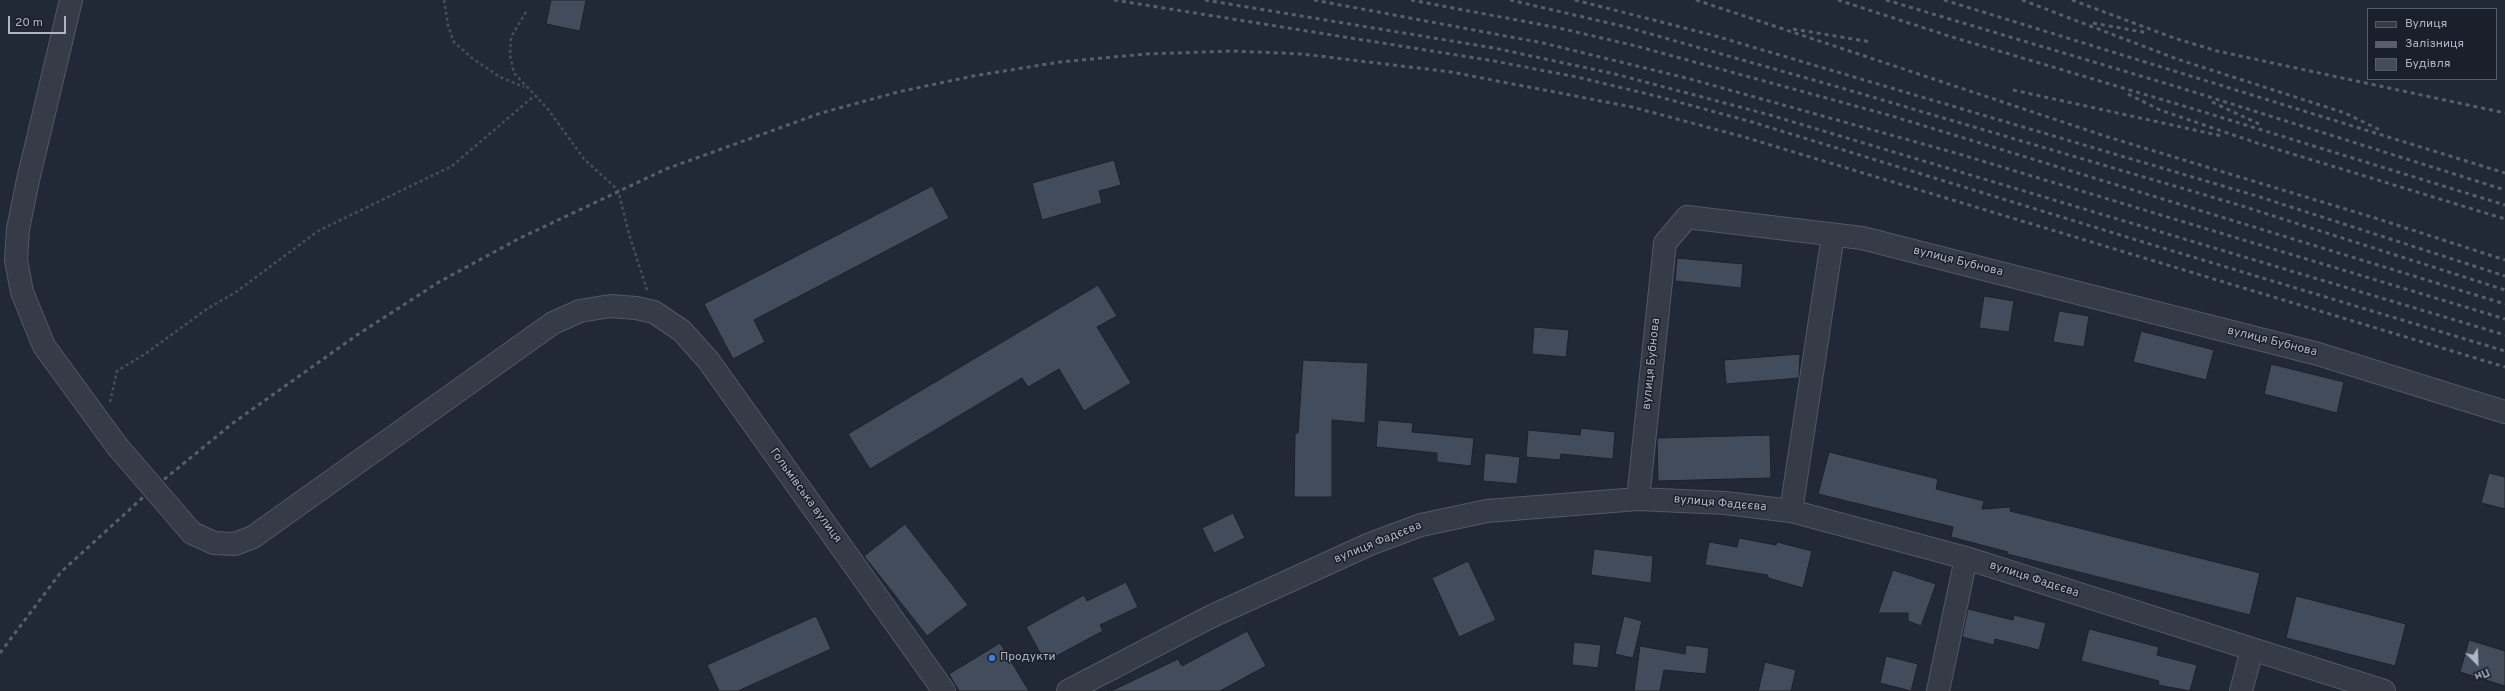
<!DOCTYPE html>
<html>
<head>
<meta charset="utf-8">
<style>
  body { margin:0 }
  #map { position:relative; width:2505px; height:691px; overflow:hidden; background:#222936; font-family:Overpass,sans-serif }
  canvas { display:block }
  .legend { position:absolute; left:2367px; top:8px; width:130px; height:72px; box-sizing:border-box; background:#1a202b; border:1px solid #565c68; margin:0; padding:5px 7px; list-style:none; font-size:12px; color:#afb6c3 }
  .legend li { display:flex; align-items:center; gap:8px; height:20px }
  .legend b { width:20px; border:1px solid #565c68 }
  .north { position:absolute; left:2457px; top:643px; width:40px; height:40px; -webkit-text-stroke:3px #1a202b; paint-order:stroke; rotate:156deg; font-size:11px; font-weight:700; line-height:16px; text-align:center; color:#afb6c3 }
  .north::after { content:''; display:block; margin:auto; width:14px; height:18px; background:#afb6c3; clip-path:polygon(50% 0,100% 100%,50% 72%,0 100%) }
  .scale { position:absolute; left:8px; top:16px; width:58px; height:18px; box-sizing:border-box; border:2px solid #afb6c3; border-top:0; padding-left:5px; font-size:12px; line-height:14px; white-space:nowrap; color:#afb6c3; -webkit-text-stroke:3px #1a202b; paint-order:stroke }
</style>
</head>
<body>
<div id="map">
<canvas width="2505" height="691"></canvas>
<ul class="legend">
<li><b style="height:5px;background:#353b47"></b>Вулиця</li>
<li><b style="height:5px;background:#575f6e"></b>Залізниця</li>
<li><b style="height:11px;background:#434c5b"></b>Будівля</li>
</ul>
<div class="north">Пн</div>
<div class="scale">20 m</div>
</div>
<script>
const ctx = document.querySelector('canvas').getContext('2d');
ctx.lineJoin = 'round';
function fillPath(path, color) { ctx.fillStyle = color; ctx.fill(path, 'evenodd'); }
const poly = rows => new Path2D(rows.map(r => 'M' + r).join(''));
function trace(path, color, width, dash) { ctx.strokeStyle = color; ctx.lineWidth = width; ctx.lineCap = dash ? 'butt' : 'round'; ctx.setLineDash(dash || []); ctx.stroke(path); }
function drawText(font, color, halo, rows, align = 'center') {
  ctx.font = font + ' Overpass,sans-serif'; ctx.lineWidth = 3; ctx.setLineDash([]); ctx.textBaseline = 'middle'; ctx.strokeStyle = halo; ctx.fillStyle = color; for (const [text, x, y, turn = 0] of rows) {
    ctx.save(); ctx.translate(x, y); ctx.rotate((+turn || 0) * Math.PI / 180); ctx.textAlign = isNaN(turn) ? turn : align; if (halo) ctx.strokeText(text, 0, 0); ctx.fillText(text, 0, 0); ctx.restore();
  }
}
const building = poly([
  [551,0,586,0,580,31,546,24,551,0],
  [1114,160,1121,185,1099,191,1102,203,1042,220,1032,183,1114,160],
  [932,186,949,218,754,320,765,342,733,359,704,304,932,186],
  [1677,258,1743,264,1741,288,1675,281,1677,258],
  [1098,285,1117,316,1097,327,1131,383,1084,411,1059,369,1028,387,1022,378,870,469,848,434,1098,285],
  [1984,296,2014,301,2009,332,1979,328,1984,296],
  [2059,311,2089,316,2084,347,2053,342,2059,311],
  [1534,327,1569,330,1566,357,1532,354,1534,327],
  [2141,331,2214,350,2206,380,2133,362,2141,331],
  [1800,354,1799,378,1726,384,1724,360,1800,354],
  [1303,360,1368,363,1365,423,1332,420,1332,497,1294,497,1295,433,1298,433,1303,360],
  [2271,364,2344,382,2337,413,2264,394,2271,364],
  [1378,420,1413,423,1412,432,1474,438,1471,466,1437,462,1437,453,1376,447,1378,420],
  [1581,428,1615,432,1613,459,1561,454,1560,460,1526,457,1528,430,1580,435,1581,428],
  [1770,435,1771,478,1658,481,1657,438,1770,435],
  [1829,452,1938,479,1936,489,1984,501,1982,509,2011,507,2010,511,2260,573,2250,615,2007,554,2008,552,1951,537,1953,527,1818,494,1829,452],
  [1485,453,1520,457,1517,484,1483,481,1485,453],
  [2489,473,2505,477,2505,509,2481,503,2489,473],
  [1233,513,1245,538,1214,553,1202,528,1233,513],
  [905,524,968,605,927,636,864,556,905,524],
  [1739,538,1776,545,1777,542,1812,551,1803,588,1768,578,1768,575,1705,565,1709,542,1737,547,1739,538],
  [1594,549,1653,556,1651,583,1591,575,1594,549],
  [1468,561,1496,620,1459,637,1432,578,1468,561],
  [1893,570,1936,584,1921,626,1908,621,1908,613,1878,613,1893,570],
  [1126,582,1138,607,1100,625,1103,631,1045,662,1026,627,1084,595,1087,601,1126,582],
  [2296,596,2406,624,2395,666,2286,638,2296,596],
  [1968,609,2013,620,2014,615,2046,623,2039,650,1995,639,1994,645,1962,637,1968,609],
  [816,616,831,649,738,691,719,691,707,665,816,616],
  [1624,616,1642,621,1633,658,1615,654,1624,616],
  [2089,629,2159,647,2157,655,2197,665,2190,691,2158,685,2159,681,2081,661,2089,629],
  [1247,631,1266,666,1220,691,1111,691,1178,659,1182,666,1247,631],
  [2469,640,2505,651,2505,686,2460,672,2469,640],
  [1574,642,1601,645,1598,668,1572,665,1574,642],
  [1000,643,1029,691,959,691,949,674,1000,643],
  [1686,645,1709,648,1706,674,1664,670,1660,691,1634,691,1640,646,1685,654,1686,645],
  [1886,656,1918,664,1911,691,1880,683,1886,656],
  [1765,662,1796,670,1791,691,1758,691,1765,662]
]);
fillPath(building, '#434c5b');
trace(building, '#1c222d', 1);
const minor = poly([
  [71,0,28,180,18,229,16,260,22,292,44,346,117,446],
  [1638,499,1665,243,1687,217,1862,238,2318,354,2505,412],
  [1791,511,1833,235],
  [192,533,214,543,235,544,253,537,553,323,580,311,610,306,636,308,654,312,682,331,708,360,944,691],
  [1068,691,1210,617,1370,544,1421,525,1487,511,1638,499,1725,503,1791,511,1966,558,2384,691],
  [1938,691,1966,558],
  [2241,691,2252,650]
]);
trace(minor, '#525964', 24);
trace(poly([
  [444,0,448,25,453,41,472,58,500,77,524,87],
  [526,12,511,37,510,55,514,73,547,108,584,159,618,190,629,234,647,290],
  [110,402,117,371,145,354,207,309,236,292,318,231,452,166,534,96]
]), '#415155', 2.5, [3, 3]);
trace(minor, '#353b47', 22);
trace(poly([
  [1114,0,1494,61,1577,77,1656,96,1752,122,2143,242,2505,351],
  [1205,0,1494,48,1615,74,1770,115,2505,335],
  [1314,0,1543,43,1690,79,1959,154,2505,319],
  [1411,0,1559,28,1636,46,1892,116,2505,304],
  [1510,0,1626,27,1845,89,2239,205,2505,290],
  [1575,0,1712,35,2260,197,2505,276],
  [1696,0,2108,137,2375,218,2505,260],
  [1838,0,1952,37,2197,110,2505,205],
  [1886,0,2181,88,2505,190],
  [1944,0,2505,173],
  [2022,0,2177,59,2345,113,2382,131],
  [2072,0,2174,38,2217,51,2505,113],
  [2093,23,2148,33],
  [1793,29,1871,42],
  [2013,90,2222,136],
  [2128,94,2160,110,2260,144,2505,219],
  [2212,102,2259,124],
  [0,653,61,572,150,491,233,423,357,335,439,282,518,239,666,169,821,113,898,92,973,76,1060,62,1146,54,1233,51,1302,54,1451,72,1632,107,1744,137,2505,367]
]), '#575f6e', 3, [4, 4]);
const minorBridge = poly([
  [117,446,192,533]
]);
trace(minorBridge, '#525964', 24, []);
trace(minorBridge, '#353b47', 22);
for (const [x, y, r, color] of [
  [992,658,4,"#3f7fe0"]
]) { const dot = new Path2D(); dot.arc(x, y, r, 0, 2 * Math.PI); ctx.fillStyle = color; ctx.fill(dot); trace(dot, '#1a202b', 1.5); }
drawText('12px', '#afb6c3', '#1a202b', [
  ["вулиця Бубнова",1958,262,14],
  ["вулиця Бубнова",2272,342,14],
  ["вулиця Бубнова",1652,364,-84],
  ["Гольмівська вулиця",805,496,54],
  ["вулиця Фадєєва",1720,504,5],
  ["вулиця Фадєєва",1378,543,-22],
  ["вулиця Фадєєва",2034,580,18]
]);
drawText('12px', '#afb6c3', '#1a202b', [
  ["Продукти",1000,658]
], 'left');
</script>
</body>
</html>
